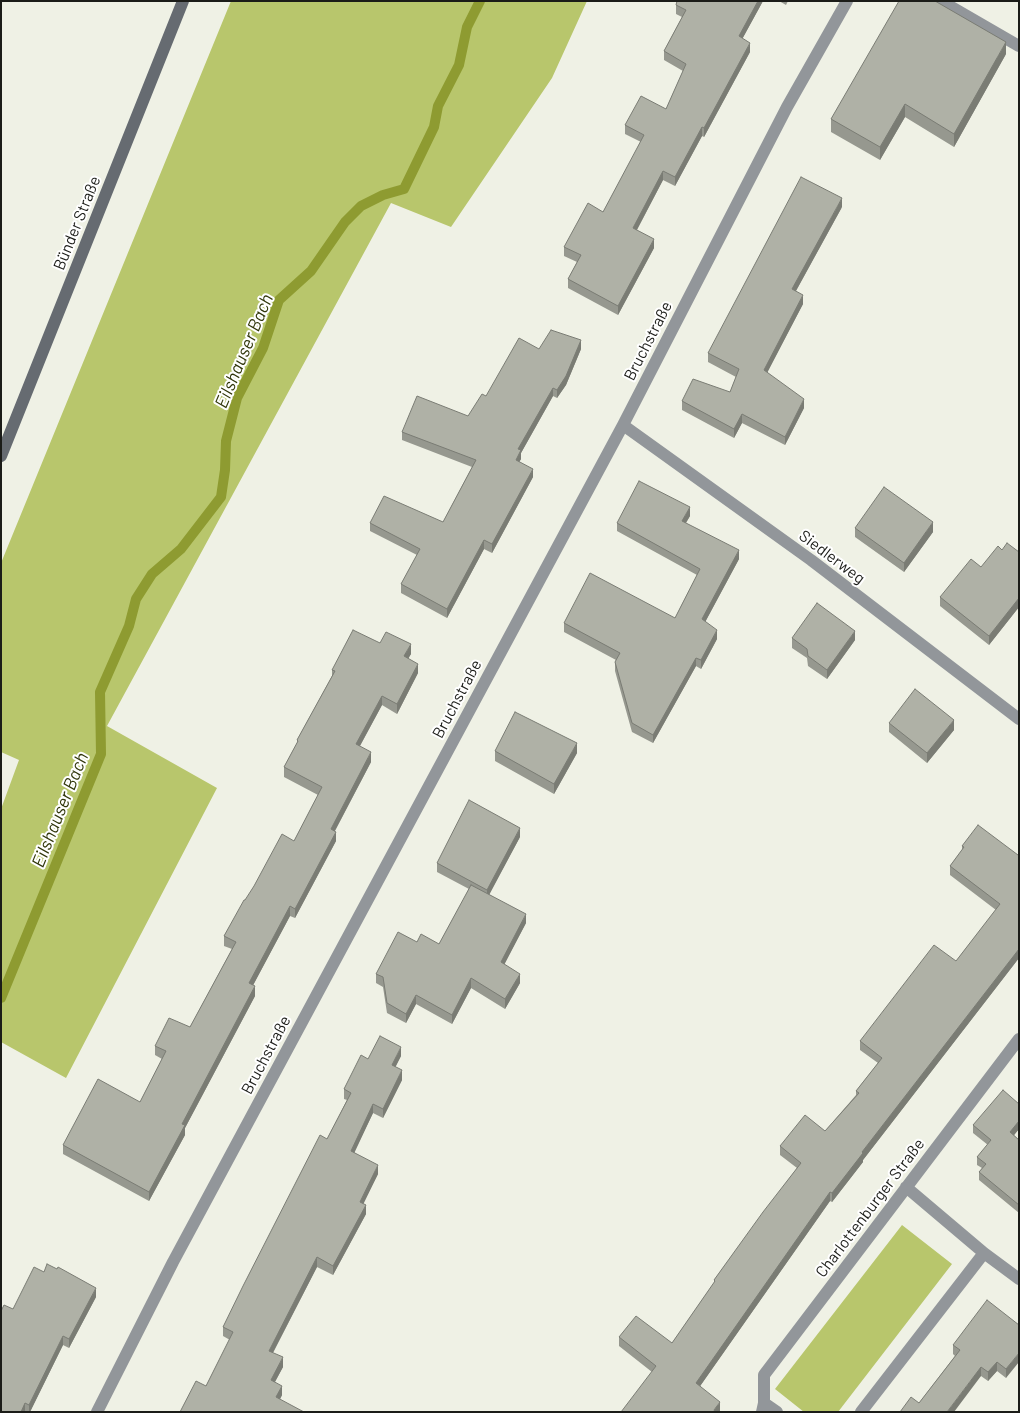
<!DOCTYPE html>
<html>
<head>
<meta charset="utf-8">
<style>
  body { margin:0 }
  #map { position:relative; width:1020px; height:1413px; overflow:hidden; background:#eff1e5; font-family:Barlow,sans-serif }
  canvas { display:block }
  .frame { position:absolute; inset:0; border:2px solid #1b1c18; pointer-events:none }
</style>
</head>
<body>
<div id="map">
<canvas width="1020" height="1413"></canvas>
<div class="frame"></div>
</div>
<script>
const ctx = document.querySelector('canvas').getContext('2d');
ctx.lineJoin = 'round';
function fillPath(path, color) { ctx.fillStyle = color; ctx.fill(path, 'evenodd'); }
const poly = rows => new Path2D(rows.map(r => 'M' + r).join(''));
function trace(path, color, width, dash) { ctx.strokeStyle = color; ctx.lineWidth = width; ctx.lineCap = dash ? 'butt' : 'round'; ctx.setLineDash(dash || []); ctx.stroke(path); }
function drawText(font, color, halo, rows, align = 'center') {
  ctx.font = font + ' Barlow,sans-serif'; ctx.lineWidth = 4; ctx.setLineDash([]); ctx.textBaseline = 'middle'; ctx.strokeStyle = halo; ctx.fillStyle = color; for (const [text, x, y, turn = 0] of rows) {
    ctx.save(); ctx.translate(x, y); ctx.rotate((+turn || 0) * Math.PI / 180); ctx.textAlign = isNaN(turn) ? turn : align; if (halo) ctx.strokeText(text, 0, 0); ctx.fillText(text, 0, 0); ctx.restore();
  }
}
fillPath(poly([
  [231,1,587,1,552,78,451,227,391,203,107,726,217,788,66,1078,1,1042,1,809,19,760,1,752,1,563],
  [902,1225,952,1264,838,1412,804,1412,775,1389]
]), '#b8c66c');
trace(poly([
  [1,998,101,754,100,692,129,626,136,599,152,574,181,549,221,497,225,470,226,441,237,398,263,348,279,300,311,271,345,222,361,206,383,195,404,189,434,127,438,106,459,65,467,27,480,1]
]), '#8e9b31', 10);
trace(poly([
  [941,1,1019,46],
  [623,425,811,560,1019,719],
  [906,1187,984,1253,1019,1279],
  [764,1403,777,1412],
  [97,1412,173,1262,623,425,787,107,847,1],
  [762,1412,764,1403,764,1375,1019,1039],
  [861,1412,984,1253]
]), '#92969a', 12);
trace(poly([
  [1,456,183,1]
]), '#666b71', 12);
fillPath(poly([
  [677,1,763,1,742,39,750,52,704,137,702,136,675,186,663,180,637,230,654,248,618,315,568,288,568,279,577,262,564,256,564,247,603,212,641,142,625,134,625,125,666,109,683,71,664,60,664,51,682,17,676,14,676,5],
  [779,1,788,1,786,5],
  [1006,54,954,147,905,117,880,160,831,132,831,119],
  [842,207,796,291,803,304,767,372,804,408,785,445,742,423,734,438,682,410,682,401,730,392,736,377,708,362,708,353],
  [539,349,581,349,566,385,557,398,553,396,521,453,521,459,519,462,533,477,492,553,484,549,447,618,401,593,401,584,417,555,370,531,370,523,443,522,472,467,402,440,402,432,468,416,486,396],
  [690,516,686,523,739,559,705,622,717,639,701,669,696,666,653,743,632,732,615,671,615,662,616,660,564,632,564,623,675,618,697,575,617,531,617,523],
  [855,528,933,532,904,572,855,537],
  [1002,550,1019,552,1019,607,989,645,940,606,940,597,981,567],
  [792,638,855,640,827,679,808,666,807,658,792,648],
  [380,643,411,654,408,658,418,673,397,714,382,705,360,746,371,762,335,831,336,841,295,918,290,916,253,985,255,996,185,1128,185,1135,149,1201,63,1154,63,1145,140,1102,162,1059,155,1055,155,1046,190,1027,232,949,224,946,224,936,245,900,294,841,318,795,284,777,284,767,297,743,297,740,332,676,332,670],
  [889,723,954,730,927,763,889,732],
  [495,751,577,753,554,794,495,761],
  [520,837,489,894,526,923,504,964,520,983,505,1009,471,988,452,1024,416,1004,406,1023,387,1013,383,987,376,983,376,974,417,942,439,944,469,889,437,872,437,863],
  [962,846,1018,855,1019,854,1019,958,863,1160,863,1162,832,1202,830,1201,700,1386,720,1411,652,1372,619,1346,619,1337,672,1343,714,1283,714,1280,797,1168,780,1155,780,1146,825,1131,856,1095,856,1091,878,1063,860,1050,860,1041,956,961,996,910,950,875,950,866,962,850],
  [401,1056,395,1067,402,1080,383,1118,373,1113,354,1152,378,1174,363,1203,366,1214,333,1275,317,1267,273,1353,283,1367,275,1382,282,1395,280,1399,206,1386,230,1340,223,1336,223,1327,327,1139,347,1100,344,1099,344,1089,368,1059],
  [1019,1104,1019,1129,1014,1135,1019,1140,1019,1213,979,1180,979,1172,982,1168,977,1165,977,1157,988,1145,973,1133,973,1125],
  [44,1272,96,1297,69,1348,63,1345,30,1412,1,1412,13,1309],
  [1019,1325,1006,1378,997,1371,988,1381,981,1376,919,1403,955,1356,953,1354,953,1345]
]), '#96988f');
fillPath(poly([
  [758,1,763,1,739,45,739,36],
  [1006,42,1006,54,954,147,954,134],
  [750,43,750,52,704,137,704,128],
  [905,104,905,117,880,160,880,147],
  [702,127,702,136,675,186,675,177],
  [663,171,663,180,633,237,633,228],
  [842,198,842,207,792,298,792,289],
  [654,239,654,248,618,315,618,306],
  [803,295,803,304,764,379,764,370],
  [581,340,581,349,566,385,557,398,557,390],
  [553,388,553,396,521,453,521,459,516,468,516,460,518,449],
  [804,399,804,408,785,445,785,437],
  [742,414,742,423,734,438,734,429],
  [533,469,533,477,492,553,492,544],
  [690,507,690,516,682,529,682,521],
  [933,522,933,532,904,572,904,563],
  [484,540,484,549,447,618,447,609],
  [739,550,739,559,702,628,702,619],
  [1019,598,1019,607,989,645,989,636],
  [717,630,717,639,701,669,701,660],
  [855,631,855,640,827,679,827,670],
  [411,644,411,654,404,666,404,656],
  [696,658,696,666,653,743,653,735],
  [418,664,418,673,397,714,397,704],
  [382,696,382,705,356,753,356,744],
  [954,720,954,730,927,763,927,753],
  [577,743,577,753,554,794,554,784],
  [371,752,371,762,331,838,331,829],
  [520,828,520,837,487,899,487,890],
  [336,832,336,841,295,918,295,909],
  [290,906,290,916,249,993,249,983],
  [526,914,526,923,501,971,501,962],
  [1019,949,1019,958,863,1160,863,1162,832,1202,832,1193,862,1152],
  [520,974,520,983,505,1009,505,999],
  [471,978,471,988,452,1024,452,1015],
  [255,986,255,996,185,1128,185,1135,149,1201,149,1192,182,1124],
  [416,995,416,1004,406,1023,406,1014],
  [401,1047,401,1056,392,1074,392,1065],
  [402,1070,402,1080,383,1118,383,1109],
  [373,1104,373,1113,351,1160,351,1151],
  [1019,1121,1019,1129,1010,1140,1010,1132],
  [378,1165,378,1174,360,1211,360,1202],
  [830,1192,830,1201,696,1392,696,1383],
  [366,1205,366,1214,333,1275,333,1266],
  [317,1257,317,1267,269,1360,269,1351],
  [96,1288,96,1297,69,1348,69,1339],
  [63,1336,63,1345,30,1412,29,1412,29,1405],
  [1019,1353,1019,1362,1006,1378,1006,1369],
  [283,1357,283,1367,271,1389,271,1380],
  [997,1362,997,1371,988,1381,988,1372],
  [981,1367,981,1376,954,1412,947,1412],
  [282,1386,282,1395,276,1407,276,1397],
  [720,1402,720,1412,714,1412,714,1410],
  [25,1403,25,1412,21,1412]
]), '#7a7c74');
const building = poly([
  [677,1,758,1,739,36,750,43,704,128,702,127,675,177,663,171,633,228,654,239,618,306,568,279,581,255,564,247,588,203,603,212,644,135,625,125,641,96,666,109,686,64,664,51,686,10,676,5,677,1],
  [899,1,935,1,1006,42,954,134,905,104,880,147,831,119,899,1],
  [801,177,842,198,792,289,803,295,764,370,804,399,785,437,742,414,734,429,682,401,693,379,730,392,739,369,708,353,801,177],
  [551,330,581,340,566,376,557,390,553,388,518,449,521,450,516,460,533,469,492,544,484,540,447,609,401,584,420,549,370,523,384,496,443,522,476,460,402,432,417,396,468,416,482,394,486,396,519,338,539,349,551,330],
  [639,481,690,507,682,521,739,550,702,619,717,630,701,660,696,658,653,735,632,723,615,662,620,653,564,623,590,573,675,618,700,569,617,523,639,481],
  [884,487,933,522,904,563,855,528,884,487],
  [1007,543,1019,552,1019,598,989,636,940,597,971,559,981,567,998,546,1002,550,1007,543],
  [817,603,855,631,827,670,808,656,807,649,792,638,817,603],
  [353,630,380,643,386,632,411,644,404,656,418,664,397,704,382,696,356,744,371,752,331,829,336,832,295,909,290,906,249,983,255,986,182,1124,185,1125,149,1192,63,1145,98,1079,140,1102,166,1051,155,1046,169,1018,190,1027,236,942,224,936,244,900,245,900,254,886,282,834,294,841,322,787,284,767,298,741,297,740,335,671,332,670,353,630],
  [915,689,954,720,927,753,889,723,915,689],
  [515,712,577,743,554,784,495,751,515,712],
  [469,800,520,828,487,890,437,863,469,800],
  [978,825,1018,855,1019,854,1019,949,862,1152,863,1153,832,1193,830,1192,696,1383,720,1402,714,1410,715,1412,621,1412,656,1366,619,1337,636,1316,672,1343,715,1281,714,1280,763,1212,801,1163,780,1146,805,1115,825,1131,859,1093,856,1091,882,1058,860,1041,934,945,956,961,1000,904,950,866,964,847,962,846,978,825],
  [471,885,526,914,501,962,520,974,505,999,471,978,452,1015,416,995,406,1014,387,1003,383,977,376,974,398,932,417,942,421,934,439,944,471,885],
  [380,1036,401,1047,392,1065,402,1070,383,1109,373,1104,351,1151,378,1165,360,1202,366,1205,333,1266,317,1257,269,1351,283,1357,271,1380,282,1386,276,1397,304,1412,180,1412,196,1381,206,1386,233,1332,223,1327,243,1286,320,1135,327,1139,351,1093,344,1089,361,1055,368,1059,380,1036],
  [1003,1090,1019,1104,1019,1121,1010,1132,1019,1140,1019,1205,979,1172,986,1164,977,1157,991,1140,973,1125,1003,1090],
  [47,1264,57,1269,58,1267,96,1288,69,1339,63,1336,29,1405,25,1403,21,1412,1,1412,1,1311,4,1305,13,1309,34,1267,44,1272,47,1264],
  [987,1300,1019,1325,1019,1353,1006,1369,997,1362,988,1372,981,1367,947,1412,900,1412,911,1397,919,1403,960,1350,953,1345,987,1300]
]);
fillPath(building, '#afb1a6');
trace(building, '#7a7c74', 1);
drawText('16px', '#1b1c18', '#fff', [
  ["Bünder Straße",77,223,-68],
  ["Bruchstraße",648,341,-63],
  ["Siedlerweg",832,557,37],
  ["Bruchstraße",457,699,-62],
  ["Bruchstraße",266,1055,-62],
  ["Charlottenburger Straße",870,1208,-53]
]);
drawText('italic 18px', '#31370b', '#fff', [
  ["Eilshauser Bach",244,351,-67],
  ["Eilshauser Bach",60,810,-68]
]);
</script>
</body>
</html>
